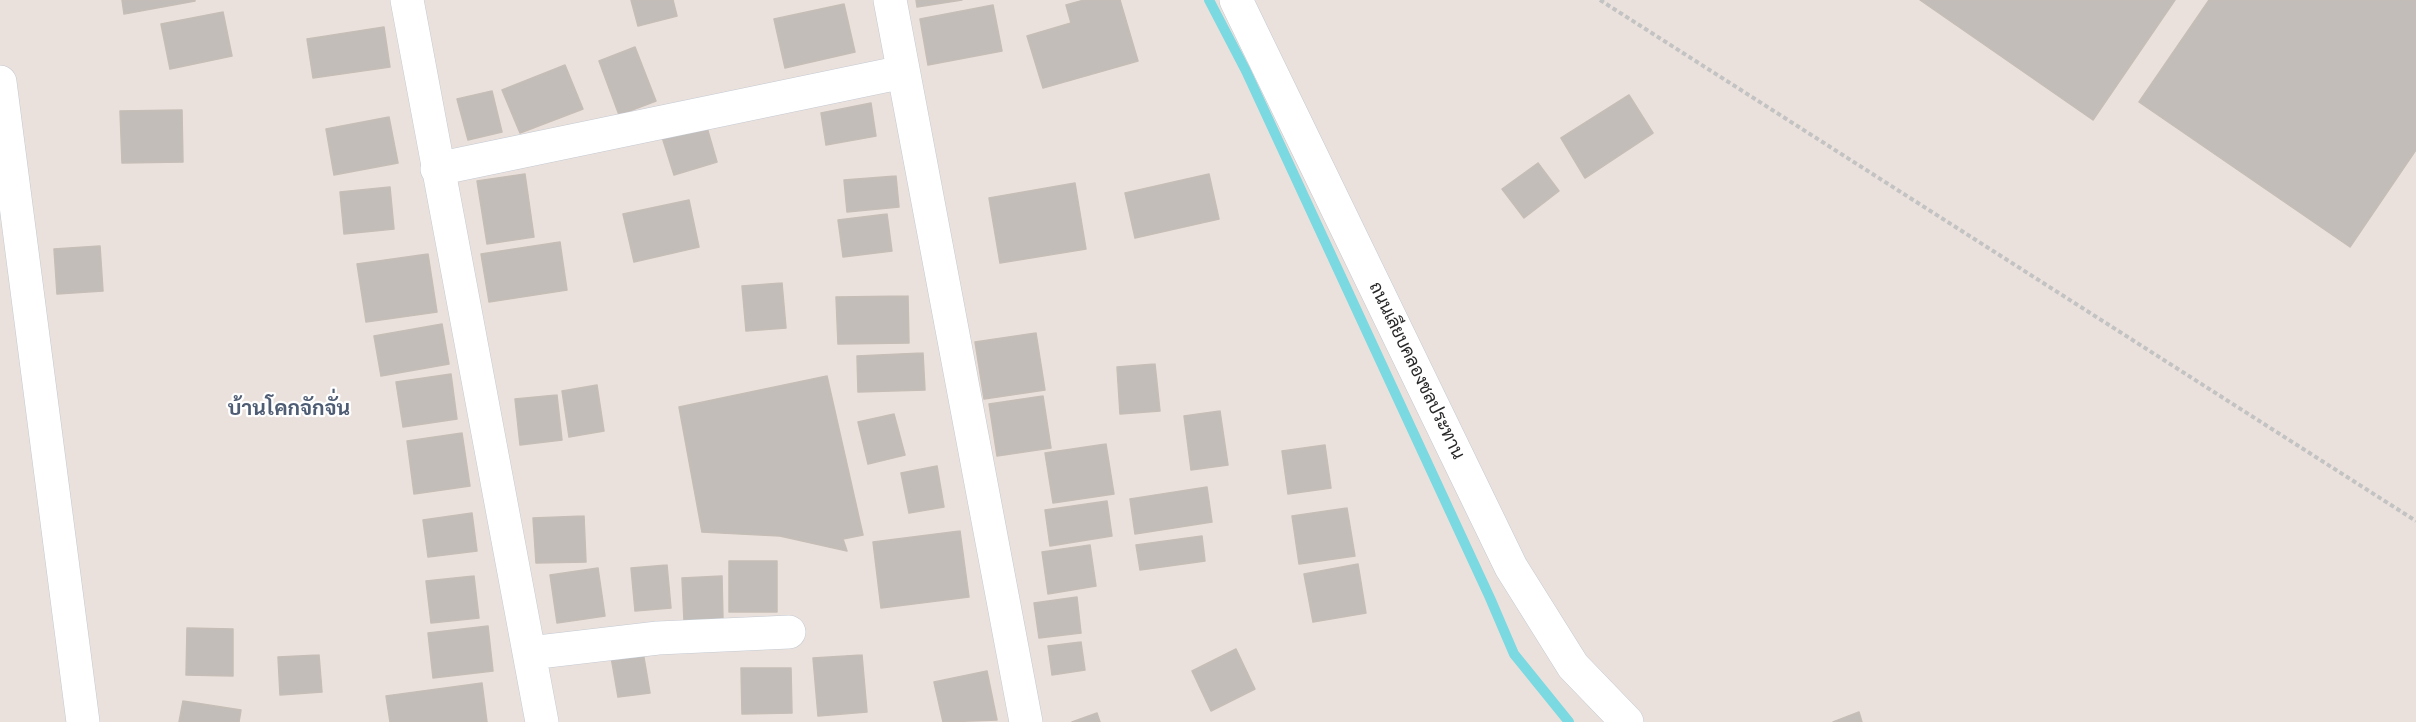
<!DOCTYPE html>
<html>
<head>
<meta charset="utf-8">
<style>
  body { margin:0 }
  canvas { display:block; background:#eae1dc }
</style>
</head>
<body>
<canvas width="2416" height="722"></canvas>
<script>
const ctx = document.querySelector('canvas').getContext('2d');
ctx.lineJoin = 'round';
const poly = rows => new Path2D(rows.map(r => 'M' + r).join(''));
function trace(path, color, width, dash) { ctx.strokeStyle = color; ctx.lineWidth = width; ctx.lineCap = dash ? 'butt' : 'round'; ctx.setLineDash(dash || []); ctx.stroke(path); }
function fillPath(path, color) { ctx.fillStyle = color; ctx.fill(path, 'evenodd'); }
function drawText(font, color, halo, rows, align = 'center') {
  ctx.font = font + ' "DM Sans",Sarabun,sans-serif'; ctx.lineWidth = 4.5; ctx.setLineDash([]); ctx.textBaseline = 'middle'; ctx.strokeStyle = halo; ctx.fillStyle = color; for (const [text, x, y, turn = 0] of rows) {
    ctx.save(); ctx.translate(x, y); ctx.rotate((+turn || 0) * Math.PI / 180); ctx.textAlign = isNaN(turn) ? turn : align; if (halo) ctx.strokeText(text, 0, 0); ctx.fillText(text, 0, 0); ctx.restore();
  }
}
trace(poly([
  [1209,0,1246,71,1490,598,1514,654,1569,722]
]), '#7ad9e1', 10);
const building = poly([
  [122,0,195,0,195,1,124,14,122,0],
  [631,0,673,0,677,16,638,26,631,0],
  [916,0,962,0,917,7,916,0],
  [1084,0,1120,0,1138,61,1043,88,1027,36,1071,23,1066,5,1084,0],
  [1920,0,2175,0,2093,120,1920,0],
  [2209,0,2416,0,2416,150,2350,247,2139,102,2209,0],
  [844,4,855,52,785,68,774,19,844,4],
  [993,5,1002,51,928,65,920,19,993,5],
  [223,12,232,56,170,69,161,24,223,12],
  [384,27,390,67,313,78,307,39,384,27],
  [635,47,656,101,619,115,599,61,635,47],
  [565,65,583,109,520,133,502,90,565,65],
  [492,91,502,132,468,140,457,99,492,91],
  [1629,95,1653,133,1585,178,1561,138,1629,95],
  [871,103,876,136,826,145,821,113,871,103],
  [182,110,183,162,122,163,120,111,182,110],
  [389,117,398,163,334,175,326,129,389,117],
  [706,124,717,162,674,175,662,137,706,124],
  [1538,163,1559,191,1524,218,1502,189,1538,163],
  [525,174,534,237,487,244,477,181,525,174],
  [1209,174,1219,219,1135,238,1125,193,1209,174],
  [896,176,899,207,847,212,844,180,896,176],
  [1075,183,1086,249,1000,263,989,198,1075,183],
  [390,187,394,229,344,234,340,192,390,187],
  [689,200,699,247,634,262,623,214,689,200],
  [887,214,892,251,843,257,838,220,887,214],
  [560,242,567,290,489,302,481,254,560,242],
  [100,246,103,291,57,294,54,249,100,246],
  [428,254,437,312,366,322,357,264,428,254],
  [782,283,786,328,746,331,742,286,782,283],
  [908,296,909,343,838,344,836,297,908,296],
  [442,324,449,364,381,376,374,336,442,324],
  [1036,333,1045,390,984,399,975,342,1036,333],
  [923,353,925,390,858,392,857,356,923,353],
  [1155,364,1160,411,1120,414,1117,367,1155,364],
  [451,374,457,419,403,427,396,382,451,374],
  [827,376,863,535,843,539,847,551,780,536,702,532,679,407,827,376],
  [597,385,604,431,569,437,562,391,597,385],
  [557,395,562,440,520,445,515,399,557,395],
  [1043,396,1051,448,997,456,989,404,1043,396],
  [1220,411,1228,465,1191,470,1184,416,1220,411],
  [894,414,905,455,868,464,858,422,894,414],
  [462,433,470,486,414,494,407,441,462,433],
  [1106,444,1114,494,1053,503,1045,453,1106,444],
  [1325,445,1331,488,1288,494,1282,451,1325,445],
  [937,466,944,507,909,513,901,473,937,466],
  [1207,487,1212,522,1135,534,1130,499,1207,487],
  [1107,501,1112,536,1050,546,1045,510,1107,501],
  [1347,508,1355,556,1299,564,1292,516,1347,508],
  [472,513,477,551,428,557,423,520,472,513],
  [584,516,586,562,536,563,533,518,584,516],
  [960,531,969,597,881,608,873,542,960,531],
  [1202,536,1205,561,1140,570,1136,545,1202,536],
  [1090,545,1096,586,1048,594,1042,552,1090,545],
  [729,561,777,561,777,612,729,612,729,561],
  [1358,564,1366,613,1313,622,1304,574,1358,564],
  [667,565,671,608,635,611,631,568,667,565],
  [598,568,605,616,557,623,550,575,598,568],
  [474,576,479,618,431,623,426,581,474,576],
  [722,576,723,620,684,621,682,578,722,576],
  [1077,597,1081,633,1039,638,1034,603,1077,597],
  [488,626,493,671,433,678,428,633,488,626],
  [187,628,233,629,233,676,186,675,187,628],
  [1081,642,1085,670,1052,675,1048,646,1081,642],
  [642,646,650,693,618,697,610,651,642,646],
  [1236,649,1255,689,1211,711,1192,671,1236,649],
  [319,655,322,692,280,695,278,657,319,655],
  [862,655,867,712,818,716,813,658,862,655],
  [741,668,791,668,792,713,742,714,741,668],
  [987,671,997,720,943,722,934,682,987,671],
  [482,683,487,722,390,722,386,696,482,683],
  [183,701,241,710,239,722,179,722,183,701],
  [1859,712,1862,722,1833,722,1859,712],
  [1097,713,1100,722,1072,722,1097,713]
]);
fillPath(building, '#c2bdb8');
trace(building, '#c5bdb6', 1.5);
const minor = poly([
  [407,0,542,722],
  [890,0,1026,722],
  [1236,0,1511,567,1573,666,1627,722],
  [0,82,83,722],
  [437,169,903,72],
  [530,653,658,638,789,632]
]);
trace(minor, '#c4c9d1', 34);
trace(poly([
  [1600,0,2416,521]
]), '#c3c3c3', 4, [4.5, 3]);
trace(minor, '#fff', 33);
drawText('18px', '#292929', '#fff', [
  ["ถนนเลียบคลองชลประทาน",1416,371,64]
]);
drawText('bold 21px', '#4f5d74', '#fff', [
  ["บ้านโคกจักจั่น",289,409]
]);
</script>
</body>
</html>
